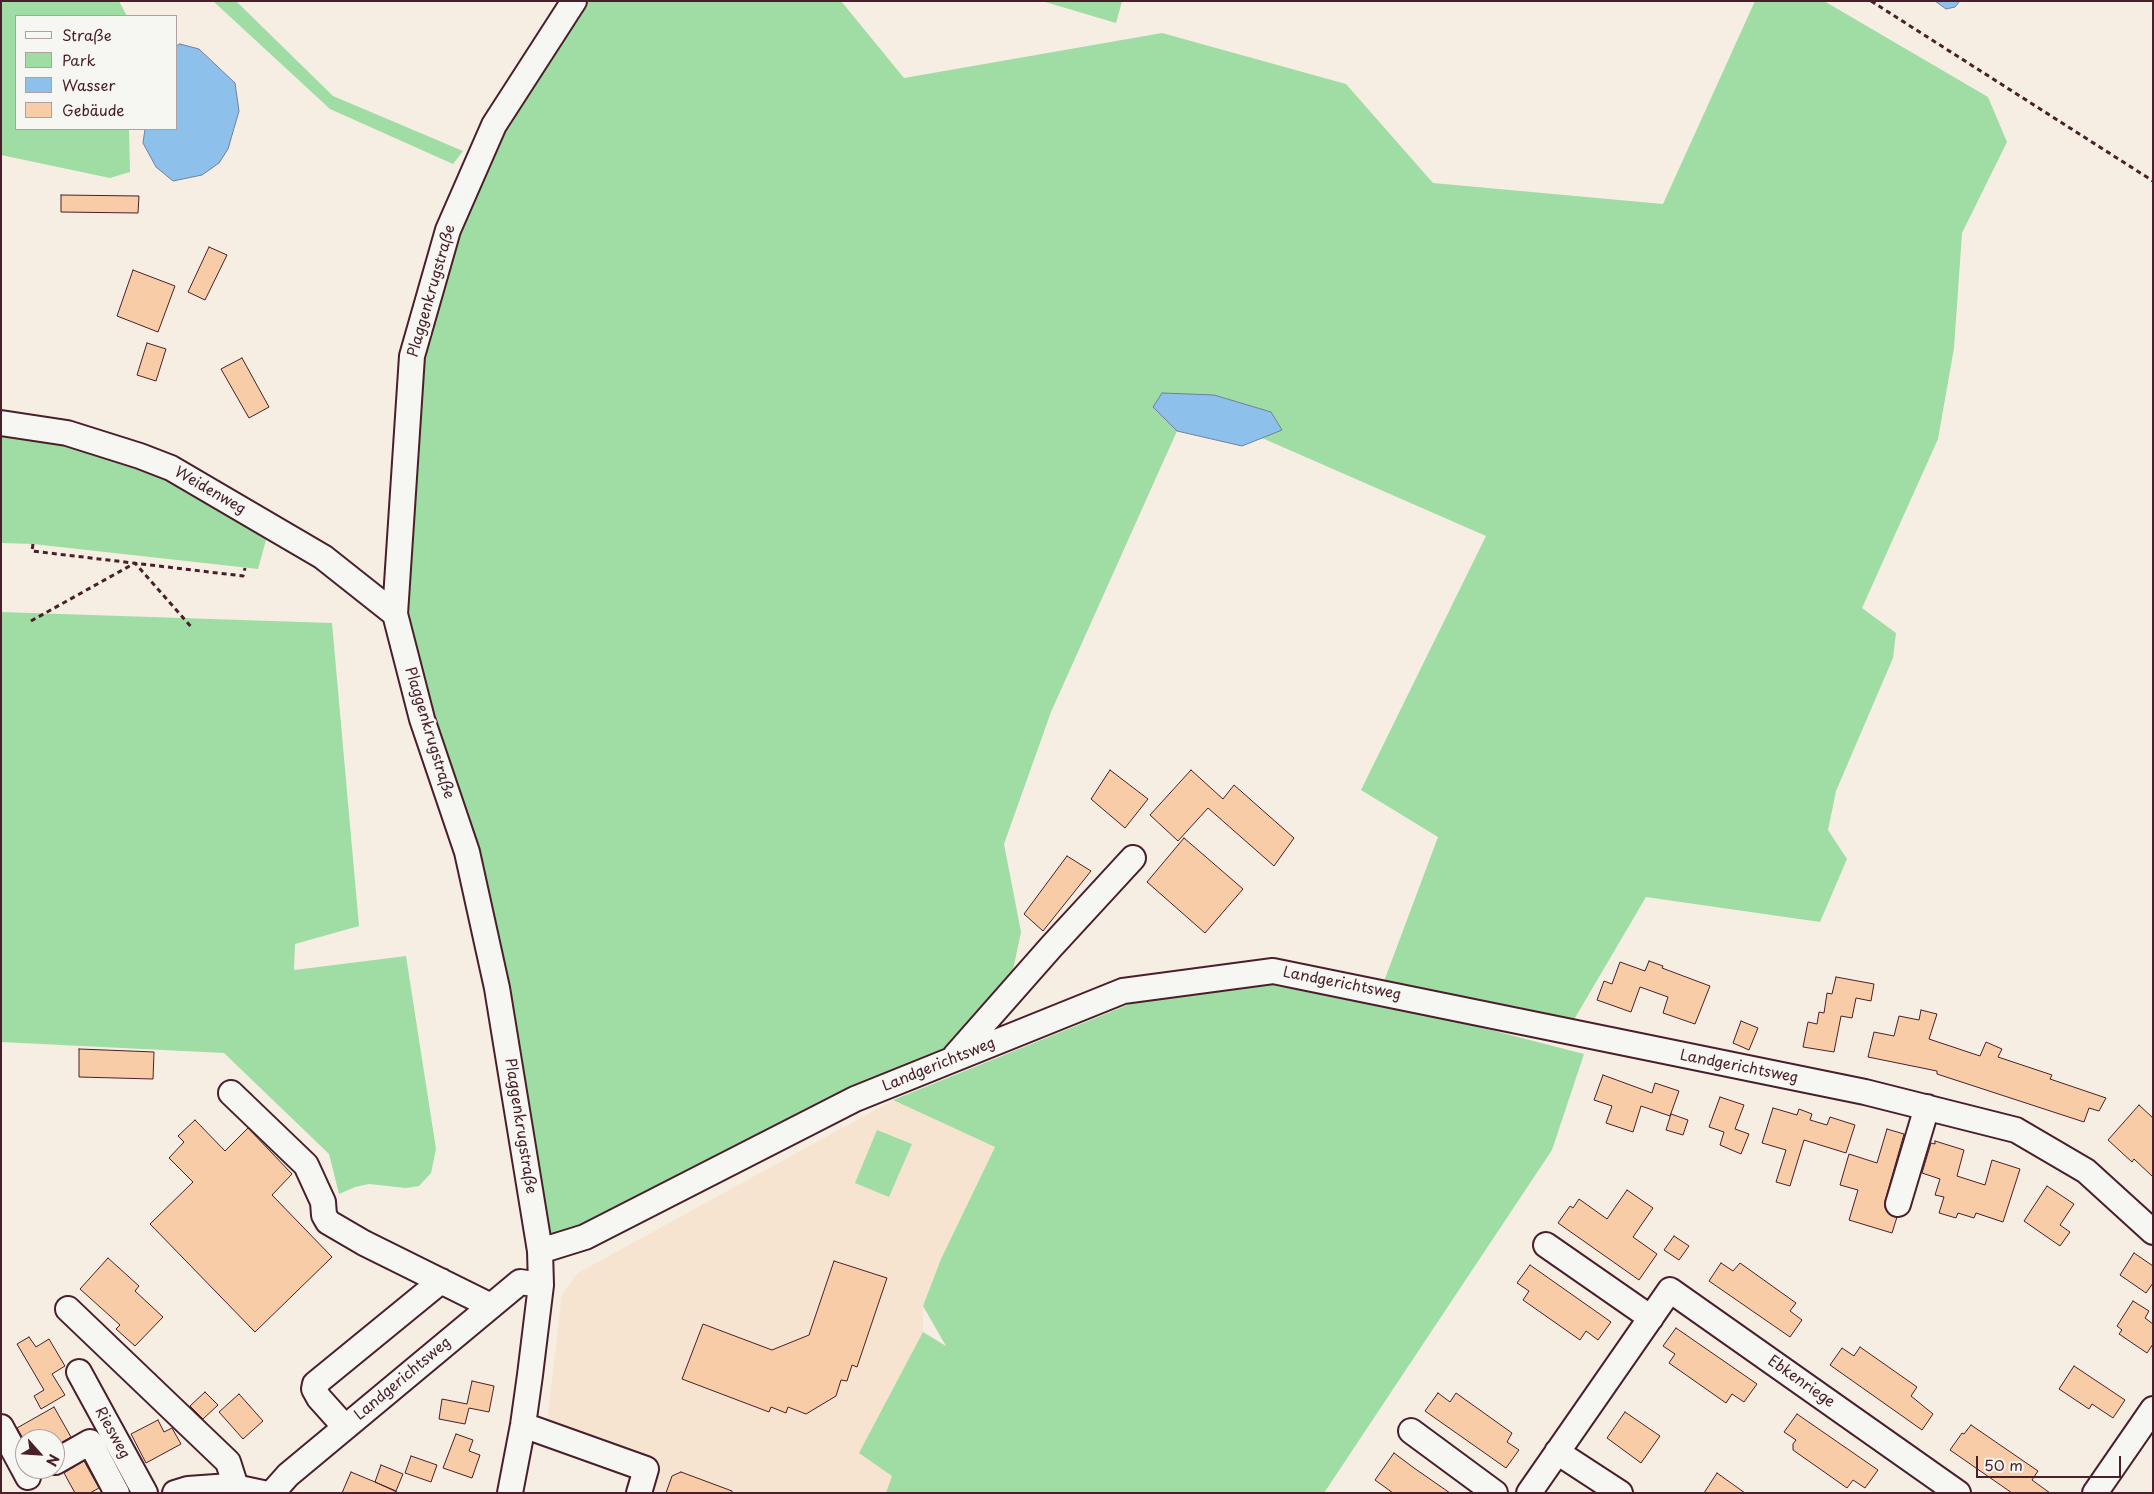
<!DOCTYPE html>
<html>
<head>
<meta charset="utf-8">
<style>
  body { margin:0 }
  #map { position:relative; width:2154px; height:1494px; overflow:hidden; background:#f6eee3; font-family:"Playpen Sans",sans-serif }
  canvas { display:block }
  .frame { position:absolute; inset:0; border:2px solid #4a1f2b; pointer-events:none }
  .legend { position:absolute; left:15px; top:15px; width:162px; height:115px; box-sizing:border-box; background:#f6f6f2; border:1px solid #b1a0a2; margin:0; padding:6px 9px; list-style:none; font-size:15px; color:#4a1f2b }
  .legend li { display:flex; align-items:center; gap:10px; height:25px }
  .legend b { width:25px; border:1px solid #b1a0a2 }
  .north { position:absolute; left:15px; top:1429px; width:50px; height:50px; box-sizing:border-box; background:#f6f6f2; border:1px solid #b1a0a2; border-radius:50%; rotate:116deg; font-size:14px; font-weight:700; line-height:20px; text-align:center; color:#4a1f2b }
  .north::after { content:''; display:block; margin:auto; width:18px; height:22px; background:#4a1f2b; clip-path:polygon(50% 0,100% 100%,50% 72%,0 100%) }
  .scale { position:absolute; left:1976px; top:1456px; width:145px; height:22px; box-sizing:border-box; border:2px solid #4a1f2b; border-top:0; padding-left:6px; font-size:15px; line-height:18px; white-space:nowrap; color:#4a1f2b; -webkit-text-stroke:4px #f6f6f2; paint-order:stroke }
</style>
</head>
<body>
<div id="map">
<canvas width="2154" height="1494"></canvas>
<div class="frame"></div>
<ul class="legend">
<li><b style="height:6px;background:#f6f6f2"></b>Straße</li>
<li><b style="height:14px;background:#a0dda4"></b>Park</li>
<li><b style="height:14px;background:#8dc0ea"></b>Wasser</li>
<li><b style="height:14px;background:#f7cca6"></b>Gebäude</li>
</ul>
<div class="north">N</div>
<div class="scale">50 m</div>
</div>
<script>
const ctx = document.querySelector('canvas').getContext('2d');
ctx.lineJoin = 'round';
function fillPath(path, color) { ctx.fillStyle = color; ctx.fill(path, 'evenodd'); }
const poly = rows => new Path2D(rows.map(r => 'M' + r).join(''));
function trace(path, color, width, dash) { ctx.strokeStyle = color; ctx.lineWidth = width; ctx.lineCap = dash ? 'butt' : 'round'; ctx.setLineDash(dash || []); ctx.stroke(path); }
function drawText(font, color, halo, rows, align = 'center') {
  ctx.font = font + ' "Playpen Sans",sans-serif'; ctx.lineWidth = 5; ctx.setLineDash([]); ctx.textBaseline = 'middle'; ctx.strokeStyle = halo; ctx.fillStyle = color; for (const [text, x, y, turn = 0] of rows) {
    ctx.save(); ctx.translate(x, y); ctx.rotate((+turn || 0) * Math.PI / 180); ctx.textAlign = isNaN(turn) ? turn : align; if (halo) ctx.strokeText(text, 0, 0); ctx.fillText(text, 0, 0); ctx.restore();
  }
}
fillPath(poly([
  [893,1100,995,1146,941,1259,923,1306,923,1332,1182,1493,650,1493,659,1465,547,1424,562,1294,578,1273]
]), '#f6e4d1');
fillPath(poly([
  [1,1,119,1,127,16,16,16,16,129,129,129,130,172,110,178,1,155],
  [213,1,236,1,333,96,463,151,453,164,330,109],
  [574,1,841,1,904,78,1162,33,1346,84,1433,183,1663,204,1755,1,1824,1,1988,97,2007,142,1962,233,1954,348,1938,439,1862,608,1896,633,1893,658,1836,791,1828,830,1847,859,1820,922,1646,897,1572,1023,1380,992,1438,837,1361,790,1486,536,1262,438,1153,407,1177,431,1051,712,1004,844,1021,932,998,1041,540,1251,497,988,395,614,412,356,445,239],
  [1042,1,1122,1,1116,23],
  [1,432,87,449,168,478,259,533,266,540,258,569,33,544,1,543],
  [1,612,332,623,359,926,295,944,294,970,406,956,436,1149,431,1173,419,1186,406,1188,369,1184,355,1187,339,1194,329,1154,224,1053,1,1042],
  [1264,984,1421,1012,1584,1054,1552,1150,1324,1493,886,1493,892,1476,859,1453,923,1332,946,1346,923,1306,941,1259,995,1147,893,1100,1135,1002],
  [877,1130,912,1144,889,1197,855,1183]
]), '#a0dda4');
const water = poly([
  [1935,1,1960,1,1955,7,1946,9,1935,1],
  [180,44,199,49,235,83,239,111,228,149,219,163,202,175,173,181,156,167,143,143,145,129,176,129,176,46,180,44],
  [1162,393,1214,395,1271,412,1282,430,1242,446,1177,431,1153,407,1162,393]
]);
fillPath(water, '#8dc0ea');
trace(water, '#72809e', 1);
const building = poly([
  [61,195,139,196,138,213,61,212,61,195],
  [209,247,227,255,205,300,188,292,209,247],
  [133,270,175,286,158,332,117,316,133,270],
  [147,343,166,349,156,381,137,375,147,343],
  [242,358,269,407,249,418,221,369,242,358],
  [1110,770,1148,799,1125,828,1091,799,1110,770],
  [1191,770,1223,799,1234,785,1294,838,1274,866,1208,808,1178,841,1150,815,1191,770],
  [1184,838,1243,889,1205,933,1147,882,1184,838],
  [1067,856,1091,871,1043,931,1024,914,1067,856],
  [1649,961,1663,966,1662,968,1710,986,1695,1024,1663,1013,1668,997,1640,987,1631,1012,1597,1000,1604,981,1612,984,1620,962,1645,971,1649,961],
  [1836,977,1874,984,1871,1001,1856,998,1852,1018,1841,1016,1834,1052,1803,1047,1808,1022,1817,1024,1819,1012,1824,1013,1827,993,1832,994,1836,977],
  [1921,1010,1937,1014,1929,1039,1980,1056,1986,1042,2002,1049,1998,1057,2052,1075,2050,1079,2106,1098,2099,1111,2089,1108,2084,1122,1937,1074,1937,1071,1868,1057,1874,1032,1894,1036,1899,1016,1919,1020,1921,1010],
  [1741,1021,1758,1028,1749,1050,1733,1043,1741,1021],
  [79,1049,154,1052,153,1079,79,1077,79,1049],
  [1603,1075,1652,1093,1655,1083,1679,1091,1670,1116,1641,1106,1633,1132,1606,1123,1612,1106,1594,1100,1603,1075],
  [1720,1097,1744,1105,1735,1129,1749,1134,1741,1154,1720,1145,1724,1132,1709,1127,1720,1097],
  [2139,1105,2153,1118,2153,1177,2134,1159,2132,1162,2108,1140,2139,1105],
  [1773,1108,1797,1115,1799,1109,1812,1114,1810,1120,1827,1125,1830,1117,1855,1125,1846,1153,1804,1140,1790,1186,1776,1182,1786,1150,1762,1143,1773,1108],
  [1671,1114,1688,1120,1683,1135,1666,1130,1671,1114],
  [195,1120,225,1151,248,1128,292,1174,272,1195,332,1257,255,1332,150,1224,193,1182,169,1158,184,1142,178,1136,195,1120],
  [1887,1129,1904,1134,1885,1201,1885,1208,1888,1213,1897,1217,1892,1233,1849,1220,1858,1190,1840,1185,1849,1154,1877,1163,1887,1129],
  [1935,1141,1964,1150,1957,1176,1985,1185,1992,1160,2020,1169,2003,1222,1976,1213,1974,1218,1958,1213,1956,1218,1939,1213,1944,1197,1935,1195,1940,1179,1922,1173,1931,1143,1935,1144,1935,1141],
  [2047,1186,2074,1204,2060,1225,2070,1232,2060,1246,2024,1221,2047,1186],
  [1627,1190,1653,1208,1633,1237,1657,1254,1639,1280,1558,1223,1570,1206,1573,1208,1579,1199,1607,1219,1627,1190],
  [1674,1236,1689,1246,1679,1260,1664,1250,1674,1236],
  [2134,1253,2153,1266,2153,1283,2146,1293,2120,1275,2134,1253],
  [108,1258,139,1286,135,1291,163,1317,135,1346,116,1329,120,1325,80,1289,108,1258],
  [834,1261,887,1278,857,1367,852,1365,847,1381,841,1380,836,1396,806,1414,788,1407,786,1413,771,1407,769,1412,682,1379,703,1324,772,1350,809,1335,834,1261],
  [1721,1263,1733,1271,1740,1263,1796,1303,1790,1311,1802,1320,1790,1337,1709,1281,1721,1263],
  [1530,1265,1611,1322,1598,1340,1586,1331,1580,1340,1523,1300,1529,1291,1517,1283,1530,1265],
  [2133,1301,2149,1311,2145,1318,2153,1324,2153,1344,2147,1353,2119,1334,2122,1330,2117,1326,2133,1301],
  [1676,1328,1757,1384,1744,1402,1732,1394,1726,1403,1669,1363,1675,1354,1663,1346,1676,1328],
  [29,1337,36,1347,49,1339,65,1366,52,1374,65,1395,41,1409,34,1396,44,1390,17,1344,29,1337],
  [1860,1347,1917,1387,1911,1396,1933,1414,1922,1430,1830,1365,1842,1348,1854,1356,1860,1347],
  [2074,1366,2125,1400,2113,1418,2092,1404,2089,1409,2059,1389,2074,1366],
  [472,1381,494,1386,489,1412,469,1408,465,1424,439,1419,442,1399,467,1404,472,1381],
  [205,1392,218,1405,203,1419,190,1406,205,1392],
  [1438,1393,1450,1402,1456,1393,1512,1433,1507,1442,1519,1450,1506,1468,1425,1411,1438,1393],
  [239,1394,263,1421,243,1439,219,1412,239,1394],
  [54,1407,71,1437,55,1446,55,1439,25,1439,25,1442,17,1428,54,1407],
  [1625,1412,1660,1436,1641,1463,1607,1438,1625,1412],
  [1797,1414,1878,1470,1865,1488,1853,1480,1847,1488,1793,1450,1793,1444,1796,1440,1784,1432,1797,1414],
  [158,1420,164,1432,172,1428,181,1444,146,1463,131,1434,158,1420],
  [1971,1425,2038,1471,2032,1480,2050,1493,2012,1493,1950,1450,1962,1433,1964,1434,1971,1425],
  [456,1434,473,1440,469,1451,480,1455,472,1478,443,1468,456,1434],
  [1394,1453,1414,1468,1450,1493,1393,1493,1375,1480,1394,1453],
  [411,1456,437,1465,431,1482,405,1473,411,1456],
  [84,1461,99,1488,90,1493,75,1493,64,1473,84,1461],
  [381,1465,403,1474,396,1491,375,1482,381,1465],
  [351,1472,375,1482,399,1493,342,1493,351,1472],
  [681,1472,732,1491,732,1493,666,1493,672,1476,681,1472],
  [1717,1473,1745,1493,1704,1493,1717,1473]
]);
fillPath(building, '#f7cca6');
trace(building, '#4a1f2b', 1);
const minor = poly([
  [1,423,67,433,140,456,171,468,323,557,395,614],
  [955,1056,1051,947,1133,858],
  [231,1093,306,1165,323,1202,324,1215,328,1222,364,1243,491,1306],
  [1898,1204,1927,1107],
  [1546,1245,1651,1318],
  [540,1251,585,1237,855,1099,1123,991,1273,971,1865,1092,2016,1130,2086,1171,2153,1232],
  [68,1309,228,1462,236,1487],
  [79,1372,145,1493],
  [523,1425,646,1469,639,1493],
  [1,1427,28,1477],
  [345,1427,319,1398,314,1389,315,1384,441,1281],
  [1411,1431,1495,1493],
  [1557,1452,1620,1493],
  [55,1462,90,1442,117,1493],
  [175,1493,188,1489,230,1486,263,1493],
  [272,1493,288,1475,520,1282,541,1285],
  [510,1493,523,1425,530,1375,541,1285,540,1251,497,988,467,852,422,719,395,614,412,356,448,230,494,125,574,1],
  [1529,1493,1670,1290,1958,1493],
  [2095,1493,2153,1409]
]);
trace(minor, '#4a1f2b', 28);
trace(poly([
  [1871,1,2153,181],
  [33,544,32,551,243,576,245,568],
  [31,621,135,563,193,629]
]), '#4a1f2b', 3, [5, 4]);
trace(minor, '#f6f6f2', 24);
drawText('15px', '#4a1f2b', '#f6f6f2', [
  ["Plaggenkrugstraße",432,291,-74],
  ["Weidenweg",210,491,30],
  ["Plaggenkrugstraße",429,733,73],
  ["Landgerichtsweg",1342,984,11],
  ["Landgerichtsweg",939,1065,-22],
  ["Landgerichtsweg",1739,1067,11],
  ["Plaggenkrugstraße",520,1126,81],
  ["Landgerichtsweg",403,1379,-40],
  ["Ebkenriege",1801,1382,35],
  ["Riesweg",112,1433,61]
]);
</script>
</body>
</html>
